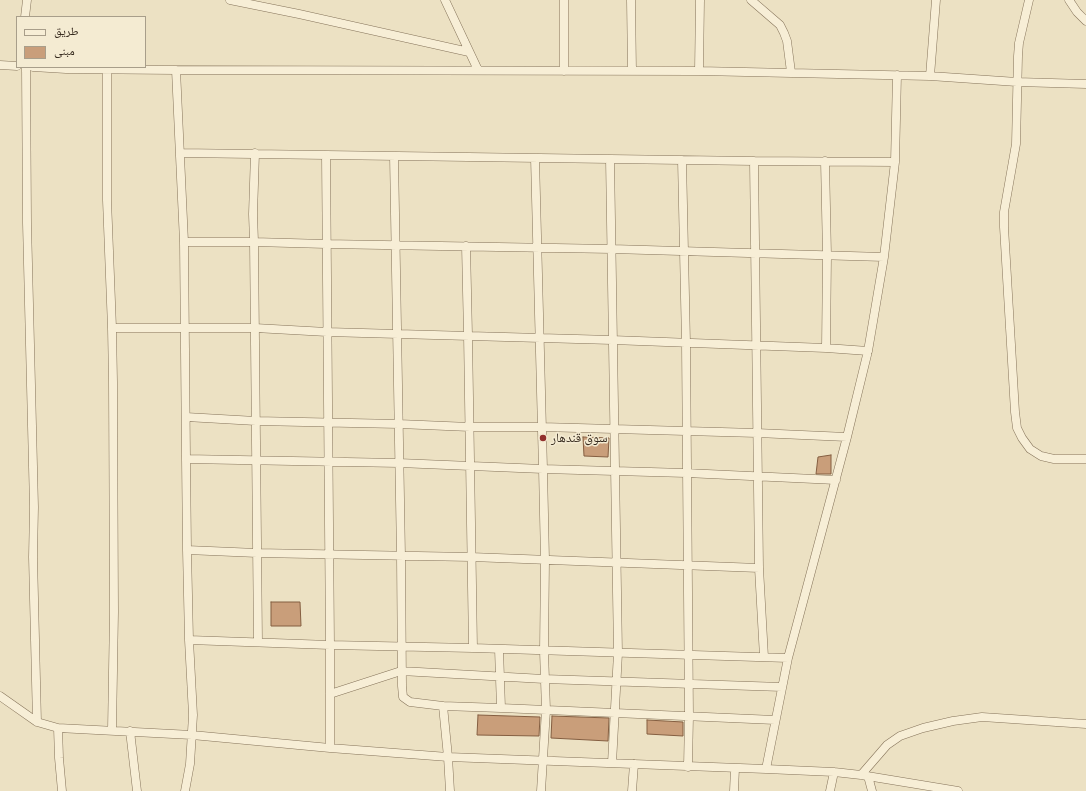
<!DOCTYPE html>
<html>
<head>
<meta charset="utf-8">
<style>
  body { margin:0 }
  #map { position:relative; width:1086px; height:791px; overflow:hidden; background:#ece1c3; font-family:Merriweather,"Noto Naskh Arabic",serif }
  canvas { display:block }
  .legend { position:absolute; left:16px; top:16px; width:130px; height:52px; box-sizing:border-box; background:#f4ebd2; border:1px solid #a89e8a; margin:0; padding:5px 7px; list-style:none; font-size:12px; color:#362a1e }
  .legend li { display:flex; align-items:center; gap:8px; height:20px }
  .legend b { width:20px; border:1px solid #a89e8a }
</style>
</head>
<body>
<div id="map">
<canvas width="1086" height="791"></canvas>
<ul class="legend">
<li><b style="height:5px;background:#f7eed6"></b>طريق</li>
<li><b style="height:11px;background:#c99e7a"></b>مبنى</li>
</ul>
</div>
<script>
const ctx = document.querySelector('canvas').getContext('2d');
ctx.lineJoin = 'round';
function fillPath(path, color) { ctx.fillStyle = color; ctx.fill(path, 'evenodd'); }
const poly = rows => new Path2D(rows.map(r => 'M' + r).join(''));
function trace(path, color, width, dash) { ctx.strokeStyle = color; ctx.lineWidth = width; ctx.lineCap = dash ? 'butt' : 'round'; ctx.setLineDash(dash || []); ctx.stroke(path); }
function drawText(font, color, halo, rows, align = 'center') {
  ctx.font = font + ' Merriweather,"Noto Naskh Arabic",serif'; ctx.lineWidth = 3; ctx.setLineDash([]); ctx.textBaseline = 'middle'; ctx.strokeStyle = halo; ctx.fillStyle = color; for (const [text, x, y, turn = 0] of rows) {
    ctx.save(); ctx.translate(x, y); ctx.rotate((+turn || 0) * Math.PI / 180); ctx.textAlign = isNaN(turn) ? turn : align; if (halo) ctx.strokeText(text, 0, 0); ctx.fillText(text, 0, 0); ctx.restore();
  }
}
const building = poly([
  [583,437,609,438,608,457,584,456,583,437],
  [831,455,831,474,816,474,818,457,831,455],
  [271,602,300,602,301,626,271,626,271,602],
  [478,715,540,717,539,736,477,735,478,715],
  [552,716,609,718,608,741,551,738,552,716],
  [647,720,683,722,683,736,647,734,647,720]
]);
fillPath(building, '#c99e7a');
trace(building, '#845e41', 1);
const minor = poly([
  [230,0,299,14,469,52],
  [445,0,478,70],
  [564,0,564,71],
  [631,0,632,71],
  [751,0,780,25,784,33,787,41,791,72],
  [1029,0,1019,43,1018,56,1016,144,1004,212,1004,227,1015,412,1017,428,1022,438,1030,449,1041,456,1054,459,1086,459],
  [1069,0,1077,12,1086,21],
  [25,17,27,0],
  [0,65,17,66],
  [26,67,27,223,34,507,33,557,37,722],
  [33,67,66,69,176,70,699,71,930,76,1017,82,1086,84],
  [107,69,107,200,112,328,113,382,114,612,112,730],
  [176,70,184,242],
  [699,71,700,0],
  [930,76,936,0],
  [180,153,326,155],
  [394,156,401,556,402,686,403,697,410,702,443,706,448,757,450,791],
  [610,159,326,155,330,645,473,648,788,658],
  [682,160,686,343,689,716,688,767],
  [466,246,468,335,473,648],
  [112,328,255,328,327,332,612,340,826,348,827,255,825,161],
  [826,348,868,351],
  [186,417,256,421,399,424,470,427,542,427,757,433,847,437],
  [186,459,184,242,254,242,253,214,255,153],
  [187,550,186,459,399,463,543,469,535,158],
  [759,568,754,161,895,162,897,75],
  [189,640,330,645,330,748],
  [258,642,254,242,326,244,612,249,884,257],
  [499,649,501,708],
  [330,694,401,671,544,679,782,687],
  [0,696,37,722,58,728,192,735,330,748,448,757,766,769,834,772,861,775,958,791],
  [443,706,501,708,775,720],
  [58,728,59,758,62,791],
  [130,731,137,791],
  [612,763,618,653,610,159,754,161],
  [766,769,788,658,847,437,868,351,884,257,895,162],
  [861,775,887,745,900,736,923,728,953,721,982,717,1086,724],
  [868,776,872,791],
  [185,791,190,764,193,715,189,640,187,550,257,553,471,557,759,568,764,657],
  [541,791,546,710,544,651,545,560,543,469,686,473,836,480],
  [632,791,634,764],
  [734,791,735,768],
  [830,791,834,772]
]);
trace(minor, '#85735a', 9);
trace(minor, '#f7eed6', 8);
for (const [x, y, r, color] of [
  [543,438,4,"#92302d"]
]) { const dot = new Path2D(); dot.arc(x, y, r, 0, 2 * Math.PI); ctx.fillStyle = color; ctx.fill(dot); trace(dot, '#f4ebd2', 1.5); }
drawText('13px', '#362a1e', '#f4ebd2', [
  ["سوق قندهار",551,438]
], 'left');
</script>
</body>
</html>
